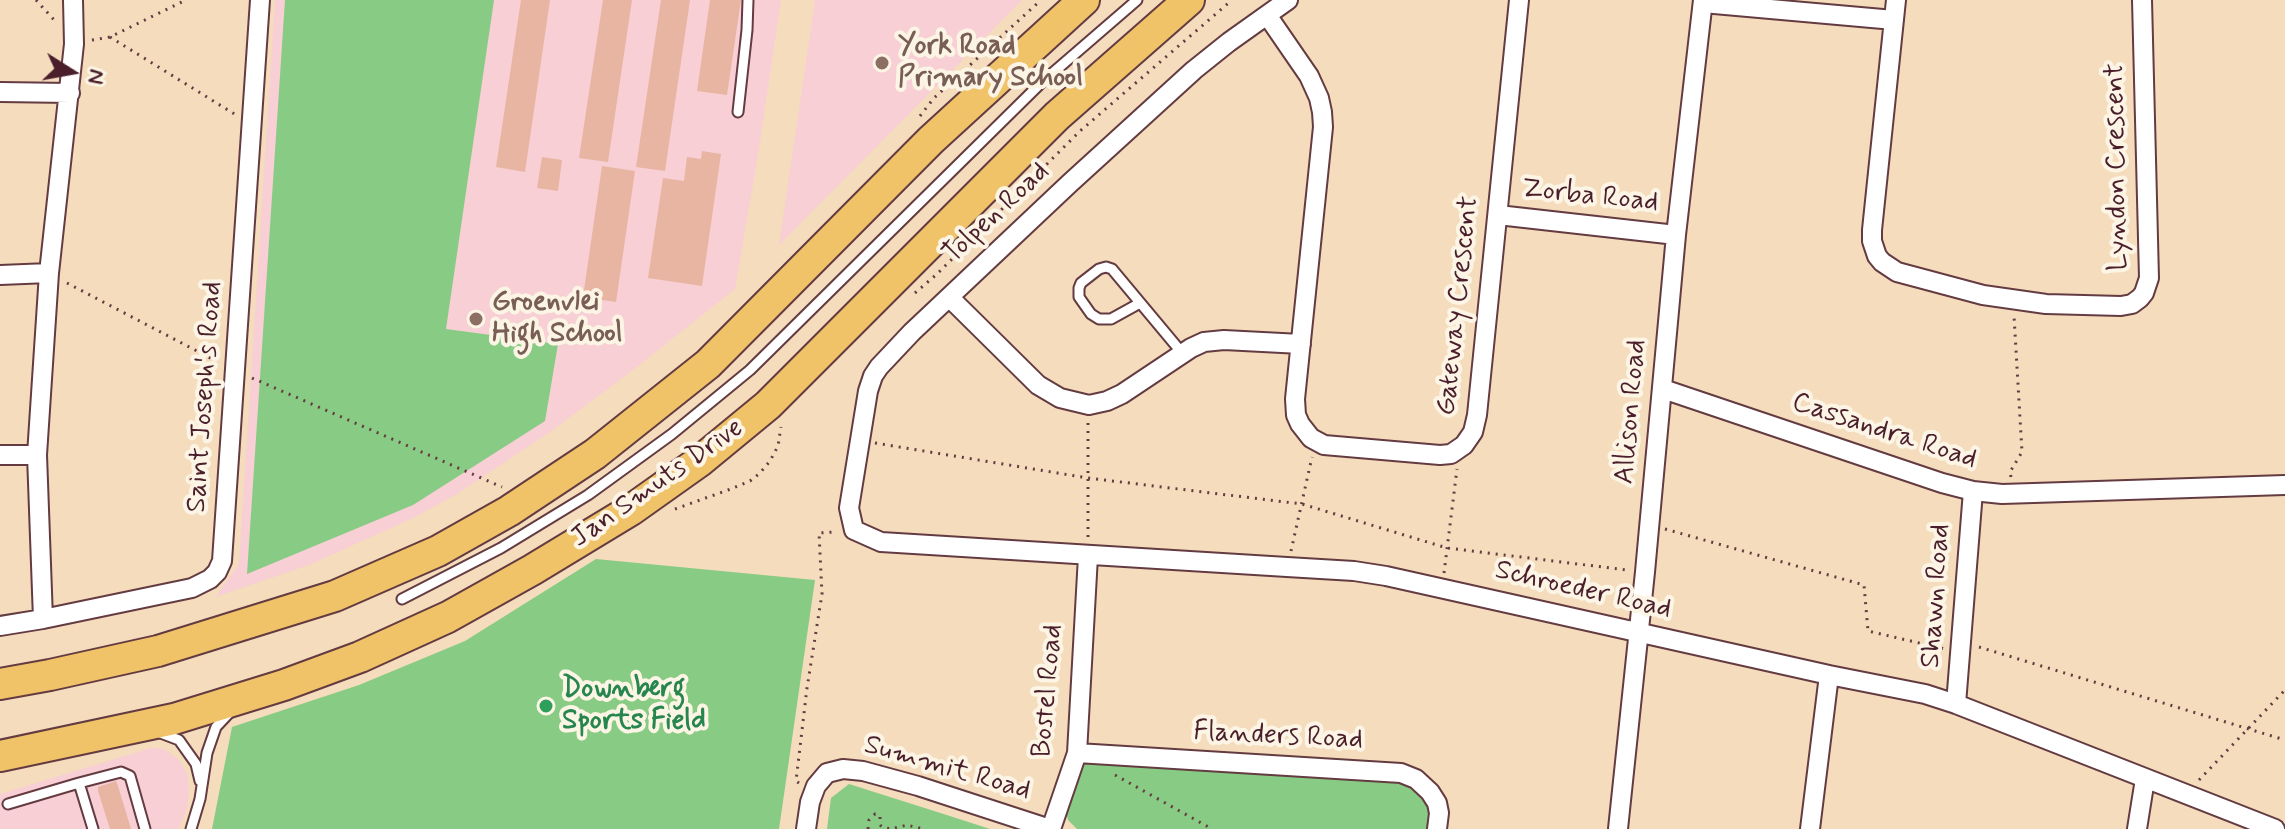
<!DOCTYPE html>
<html>
<head>
<meta charset="utf-8">
<style>
  body { margin:0 }
  #map { position:relative; width:2285px; height:829px; overflow:hidden; background:#f4dcbd; font-family:Mynerve,sans-serif }
  canvas { display:block }
  .north { position:absolute; left:32px; top:32px; width:80px; height:80px; -webkit-text-stroke:6px #fcf5e5; paint-order:stroke; rotate:101deg; font-size:22px; font-weight:700; line-height:32px; text-align:center; color:#4a1f2b }
  .north::after { content:''; display:block; margin:auto; width:28px; height:36px; background:#4a1f2b; clip-path:polygon(50% 0,100% 100%,50% 72%,0 100%) }
</style>
</head>
<body>
<div id="map">
<canvas width="2285" height="829"></canvas>
<div class="north">N</div>
</div>
<script>
const ctx = document.querySelector('canvas').getContext('2d');
ctx.lineJoin = 'round';
function fillPath(path, color) { ctx.fillStyle = color; ctx.fill(path, 'evenodd'); }
const poly = rows => new Path2D(rows.map(r => 'M' + r).join(''));
function trace(path, color, width, dash) { ctx.strokeStyle = color; ctx.lineWidth = width; ctx.lineCap = dash ? 'butt' : 'round'; ctx.setLineDash(dash || []); ctx.stroke(path); }
function drawText(font, color, halo, rows, align = 'center') {
  ctx.font = font + ' Mynerve,sans-serif'; ctx.lineWidth = 8; ctx.setLineDash([]); ctx.textBaseline = 'middle'; ctx.strokeStyle = halo; ctx.fillStyle = color; for (const [text, x, y, turn = 0] of rows) {
    ctx.save(); ctx.translate(x, y); ctx.rotate((+turn || 0) * Math.PI / 180); ctx.textAlign = isNaN(turn) ? turn : align; if (halo) ctx.strokeText(text, 0, 0); ctx.fillText(text, 0, 0); ctx.restore();
  }
}
fillPath(poly([
  [275,0,781,0,759,149,735,289,633,370,550,432,457,494,415,517,309,565,215,597,239,564],
  [815,0,1022,0,779,245],
  [151,748,164,749,178,759,187,773,189,790,187,809,178,829,0,829,0,794]
]), '#f7cfd4');
fillPath(poly([
  [285,0,494,0,446,329,558,344,545,421,413,505,247,574],
  [596,559,815,580,779,829,212,829,232,727,359,685,465,641],
  [1090,762,1407,783,1419,791,1427,804,1429,812,1428,829,1077,829,1068,820,1065,808,1079,768],
  [849,784,953,817,990,829,827,829,831,798]
]), '#88cb84');
fillPath(poly([
  [521,0,550,0,525,172,496,167],
  [603,0,632,0,608,162,579,158],
  [661,0,690,0,665,171,636,167],
  [710,0,741,0,727,95,697,91],
  [702,151,721,154,702,286,648,278,663,178,684,181,687,157,701,159],
  [542,157,562,160,558,191,537,188],
  [602,166,635,171,616,302,583,297],
  [116,781,118,786,131,829,110,829,98,791,98,787]
]), '#e7b5a1');
const lane = poly([
  [738,112,747,30,748,0],
  [1140,303,1111,319,1099,319,1091,314,1079,297,1079,288,1081,283,1099,269,1106,267,1112,269,1183,354],
  [402,599,501,548,588,495,672,434,750,370,1041,83,1137,0],
  [158,732,179,740,196,764,200,781],
  [8,804,79,783],
  [93,829,79,783,121,772,130,776,145,829],
  [191,829,200,799,207,753,216,727,232,710]
]);
const street = poly([
  [1288,0,1229,42,1194,70,1070,183,912,332,879,367,873,376,868,391,849,508,854,530,881,542,1287,567,1354,571,1386,576,1829,675,1925,694,1956,704,2275,829],
  [1896,0,1872,230,1872,241,1877,256,1882,262,1897,272,1983,295,2046,304,2121,306,2132,304,2140,298,2144,293,2149,278,2142,0],
  [1703,3,1894,20],
  [1267,15,1309,76,1319,98,1322,112,1323,127,1295,399,1296,415,1300,424,1311,438,1324,445,1440,455,1451,454,1464,445,1473,432,1477,415,1519,0],
  [0,92,70,93],
  [1498,215,1676,235],
  [0,275,49,273],
  [949,297,1038,385,1060,398,1089,405,1107,401,1122,394,1191,348,1204,342,1224,340,1301,344],
  [1663,389,1942,483,1973,491,2002,494,2285,485],
  [0,455,37,455],
  [43,619,37,455,49,273,74,44,73,0],
  [0,626,43,619,192,588,210,579,217,572,222,561,260,0],
  [1956,704,1973,491],
  [1077,753,1401,773,1416,779,1430,792,1437,803,1439,813,1437,829],
  [806,829,810,802,816,786,827,773,843,769,863,771,918,786,1050,829],
  [1051,829,1077,753,1088,556],
  [1618,829,1645,572,1676,235,1703,0],
  [1810,829,1829,675],
  [2137,829,2145,779]
]);
const primary = poly([
  [0,684,50,675,158,651,335,596,438,551,509,511,595,454,708,364,931,140,1084,0],
  [0,756,174,719,284,685,360,657,448,617,532,570,631,510,700,461,768,405,1057,116,1189,0]
]);
trace(lane, '#643b41', 13);
trace(street, '#643b41', 22);
trace(primary, '#643b41', 34);
trace(poly([
  [36,0,55,21],
  [110,37,236,115],
  [92,40,110,37,186,0],
  [920,116,934,98,1041,0],
  [67,283,216,361],
  [915,293,937,274,1080,131,1232,0],
  [252,378,502,487],
  [875,443,1088,478,1302,504,1447,548,1627,570],
  [2011,477,2010,472,2022,452,2014,316],
  [675,509,728,490,750,481,760,473,770,461,778,446,781,427],
  [1665,529,1864,585,1868,631,1945,649],
  [1088,537,1088,420],
  [1291,551,1312,457],
  [1444,573,1457,469],
  [1979,647,2285,740],
  [1115,775,1212,829],
  [2199,780,2285,690],
  [799,783,796,781,807,688,822,594,819,533,835,532],
  [868,829,869,820,875,814,880,816,880,825,882,827,891,829,907,825,923,829]
]), '#643b41', 3, [2, 6]);
trace(lane, '#fff', 9);
trace(street, '#fff', 18);
trace(primary, '#f0c369', 30);
for (const [x, y, r, color] of [
  [882,63,8,"#8d6e63"],
  [476,319,8,"#8d6e63"],
  [546,706,8,"#2e9e5b"]
]) { const dot = new Path2D(); dot.arc(x, y, r, 0, 2 * Math.PI); ctx.fillStyle = color; ctx.fill(dot); trace(dot, '#fcf5e5', 3); }
drawText('bold 28px', '#785e54', '#fcf5e5', [
  ["York Road",898,47],
  ["Primary School",898,79],
  ["Groenvlei",492,303],
  ["High School",492,335]
], 'left');
drawText('28px', '#4a1f2b', '#fcf5e5', [
  ["Lyndon Crescent",2118,167,-91],
  ["Zorba Road",1590,197,6],
  ["Tolpen Road",997,214,-43],
  ["Gateway Crescent",1459,306,-84],
  ["Saint Joseph's Road",206,397,-86],
  ["Allison Road",1632,412,-85],
  ["Cassandra Road",1884,432,18],
  ["Jan Smuts Drive",658,484,-35],
  ["Schroeder Road",1583,591,13],
  ["Shawn Road",1937,596,-86],
  ["Bostel Road",1049,691,-85],
  ["Flanders Road",1278,737,3],
  ["Summit Road",947,769,16]
]);
drawText('bold 28px', '#27864d', '#fcf5e5', [
  ["Downberg",562,690],
  ["Sports Field",562,722]
], 'left');
</script>
</body>
</html>
